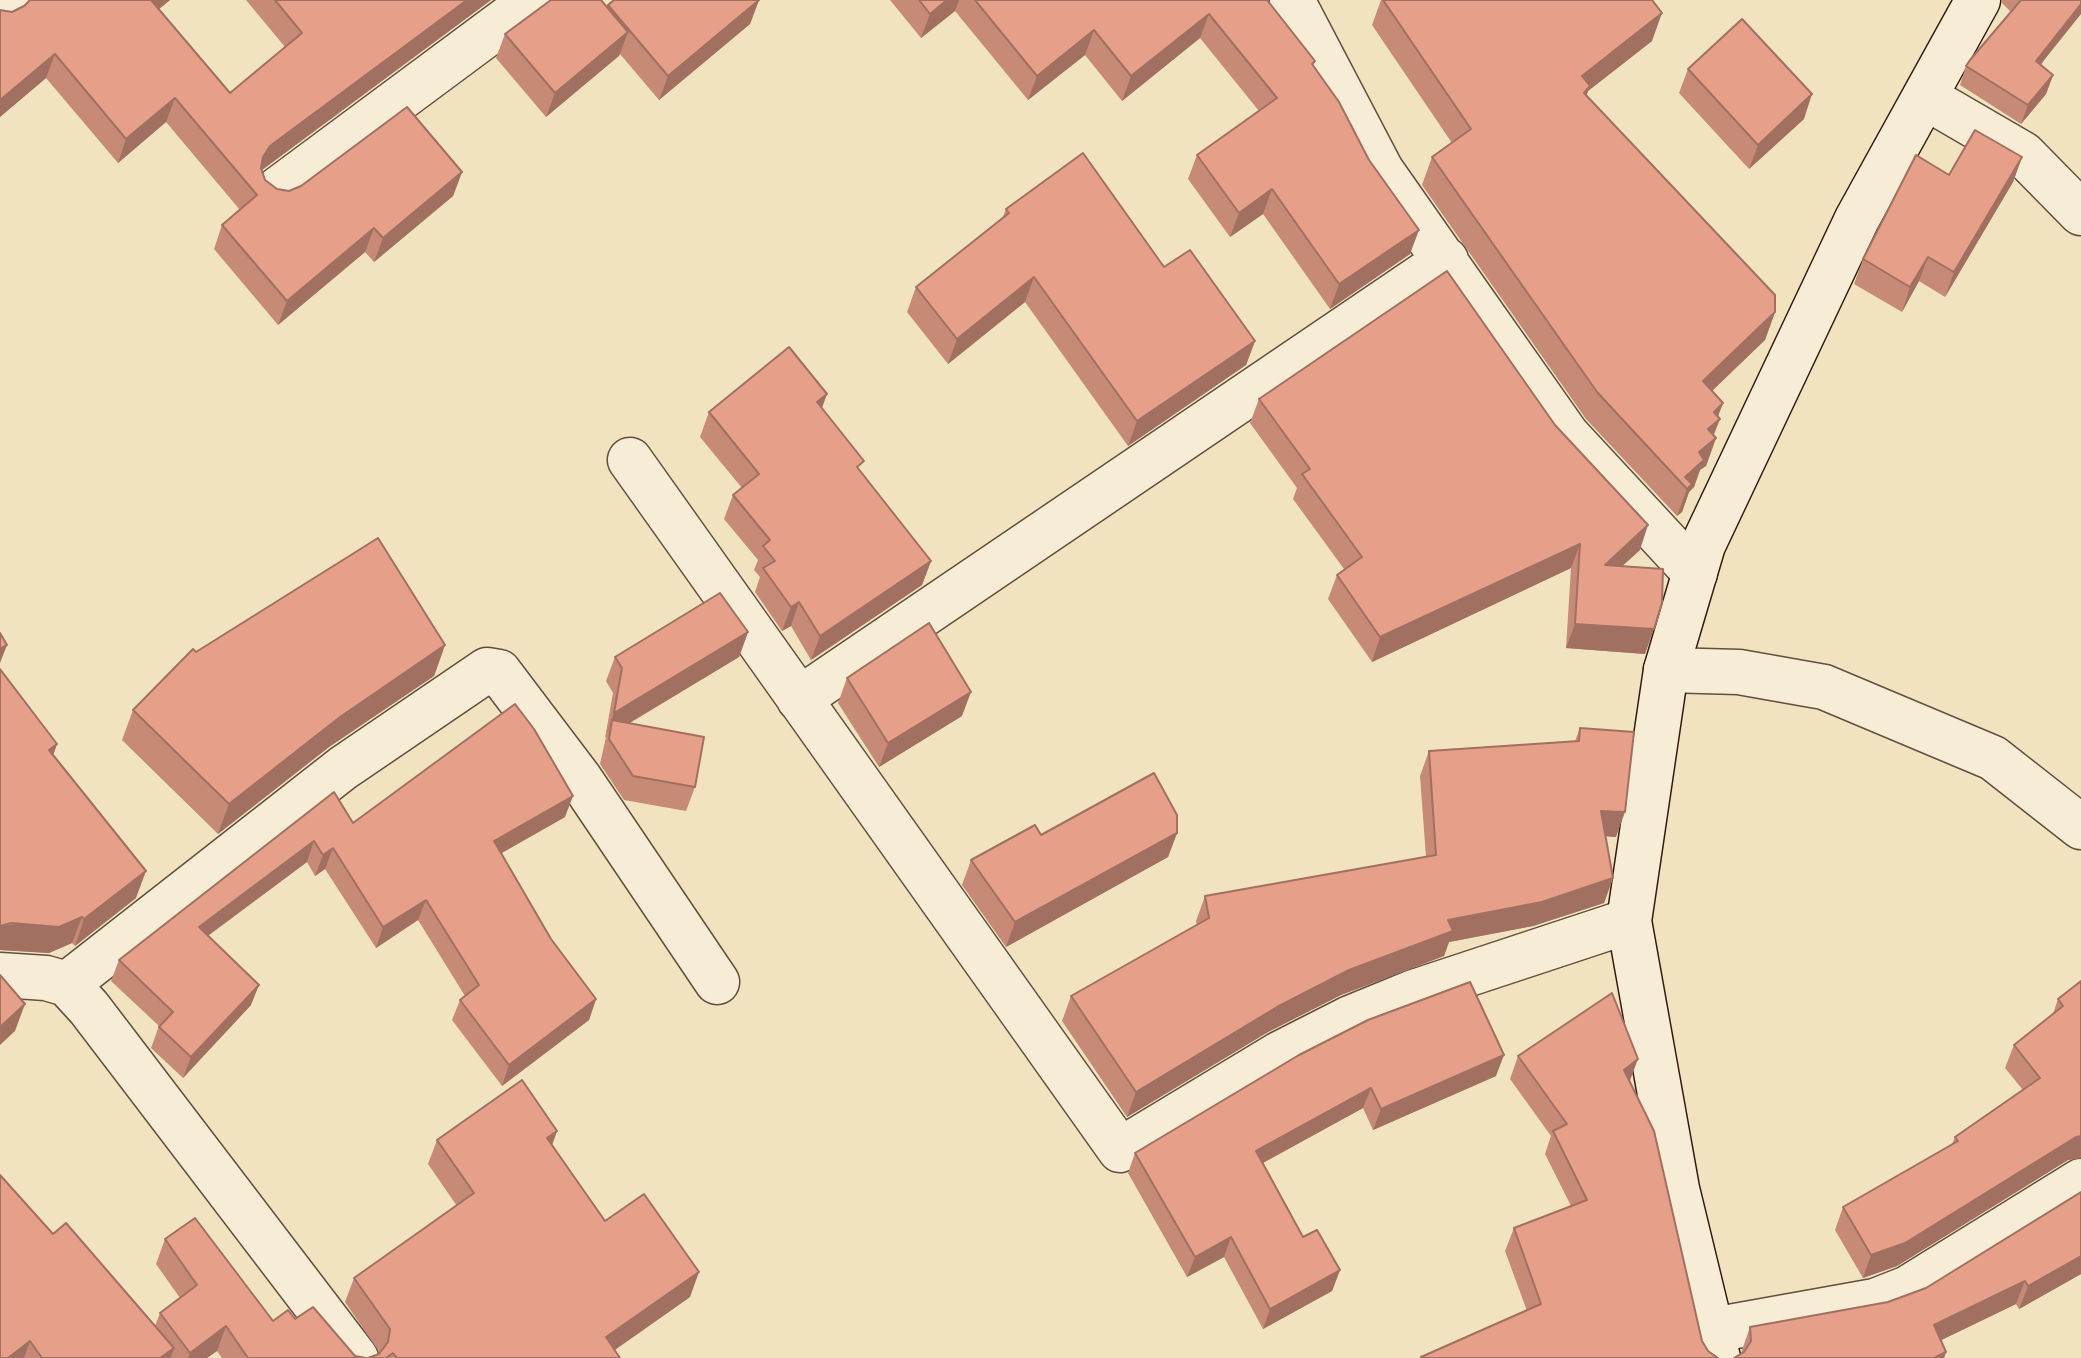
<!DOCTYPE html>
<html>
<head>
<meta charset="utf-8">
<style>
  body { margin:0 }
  canvas { display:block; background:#f2e3c0 }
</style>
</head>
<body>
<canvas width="2081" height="1358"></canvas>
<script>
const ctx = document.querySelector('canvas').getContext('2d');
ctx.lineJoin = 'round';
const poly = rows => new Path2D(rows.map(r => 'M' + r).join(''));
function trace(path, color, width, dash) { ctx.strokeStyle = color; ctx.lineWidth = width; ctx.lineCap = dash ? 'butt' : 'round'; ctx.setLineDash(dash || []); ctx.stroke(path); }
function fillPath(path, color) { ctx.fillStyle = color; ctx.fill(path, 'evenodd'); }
const street = poly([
  [1292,0,1381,170,1477,307,1567,435,1695,573],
  [0,11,13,0],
  [1925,97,2023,154,2081,213],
  [277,190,533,0],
  [630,460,1120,1150,1279,1054,1350,1018,1411,993,1629,921],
  [1666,670,1739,672,1824,687,1993,758,2081,827],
  [799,699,1446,260],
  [0,975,46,978,67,984,89,1008,356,1358],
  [67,984,343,768,487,670,499,672,580,779,717,982],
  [1713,1330,1875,1301,1908,1288,2081,1181]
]);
const secondary = poly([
  [1718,1358,1677,1189,1629,921,1666,670,1703,545,1857,219,1978,0]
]);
trace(street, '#624e3d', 47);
trace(secondary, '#321c11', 47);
trace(street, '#f7edd6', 44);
trace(secondary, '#f7edd6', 44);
fillPath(poly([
  [30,0,170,0,159,9,230,93,285,47,246,0,491,0,262,170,265,180,277,189,289,191,462,172,453,196,374,262,365,252,278,325,214,249,222,225,240,210,166,122,118,163,46,78,0,117,0,10,12,12,24,6],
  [759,0,750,24,659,100,620,54,546,117,496,58,505,34,607,7,608,5],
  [890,0,1267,0,1315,61,1313,66,1410,254,1330,309,1263,214,1230,237,1188,179,1197,155,1259,111,1200,38,1122,101,1085,55,1028,100,955,11,921,38],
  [1381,0,1652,0,1652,41,1588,91,1586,96,1775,312,1765,340,1712,391,1718,417,1713,436,1716,438,1706,466,1700,470,1694,487,1689,492,1682,512,1677,516,1586,419,1422,185,1432,157,1452,143,1372,25],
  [2002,0,2081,0,2041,65,2053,75,2046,94,2021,124,1960,85,1966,66,2011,12,2002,3],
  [1688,69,1804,119,1749,169,1679,93],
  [2022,157,2013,182,1945,297,1919,281,1902,312,1854,284,1863,259,1949,175],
  [1006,209,1164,267,1255,341,1246,365,1128,446,1025,302,948,364,907,312,916,287,1002,219],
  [1259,399,1640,550,1622,566,1645,654,1566,648,1571,568,1372,662,1328,599,1337,575,1344,569,1293,499,1297,488,1250,423],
  [822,408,860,471,931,561,922,585,811,660,791,626,782,631,755,592,760,577,754,570,758,560,724,519,733,495,742,488,700,437,709,412],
  [748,632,739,657,630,723,695,787,686,811,624,800,600,764,606,737,605,738,613,693,606,681,615,657],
  [445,645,434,676,329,747,218,834,122,740,133,710,196,652],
  [0,669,57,744,53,755,136,898,75,946,72,943,49,953,0,950],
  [847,678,962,716,879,767,838,703],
  [1580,728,1616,837,1605,836,1613,878,1604,903,1533,926,1449,942,1444,956,1341,995,1268,1032,1127,1117,1062,1021,1071,996,1197,925,1196,921,1205,896,1426,857,1420,776,1429,751,1575,741],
  [334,792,353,823,565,817,501,853,551,939,596,999,589,1020,502,1086,452,1020,460,1000,465,996,418,920,376,948,325,869,315,876,307,862,208,936,251,1005,183,1078,151,1048,159,1026,111,981,119,960],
  [1177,833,1168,857,1006,947,962,885,971,860,1041,835],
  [2081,981,2081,1158,2068,1160,1897,1266,1863,1278,1835,1230,1843,1207,1952,1144,1955,1137,2023,1090,2005,1068,2014,1045,2053,1014,2058,999],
  [1299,1055,1496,1076,1373,1130,1363,1108,1263,1163,1303,1237,1340,1270,1332,1291,1263,1329,1224,1257,1187,1277,1128,1173,1135,1153],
  [1518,1056,1629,1082,1702,1341,1708,1351,1718,1358,1420,1358,1527,1311,1505,1251,1514,1228,1571,1206,1545,1154,1551,1136,1510,1079],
  [557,1131,552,1145,605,1221,690,1297,615,1350,620,1358,368,1358,380,1353,345,1302,354,1278,457,1206,428,1164,437,1140],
  [2081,1192,2081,1274,2019,1309,2016,1304,1941,1340,1946,1352,1944,1358,1734,1358,1742,1354,1742,1350,1750,1327,1888,1302,1926,1288],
  [53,1234,155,1326,160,1313,180,1298,156,1264,165,1239,273,1321,295,1319,355,1356,366,1358,222,1358,217,1351,207,1358,0,1358]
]), '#c68a77');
fillPath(poly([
  [151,0,170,0,142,23],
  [467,0,491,0,262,170,254,181,263,157,270,146],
  [759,0,750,24,659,100,668,76],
  [947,0,959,0,955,11,921,38,930,14],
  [2081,4,2081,14,2029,79,2036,61],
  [1662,13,1652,41,1588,91,1580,114,1582,76],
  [1209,14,1200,38,1122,101,1131,76],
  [1094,30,1085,55,1028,100,1037,76],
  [628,32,619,56,546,117,555,93],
  [55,54,46,78,0,117,0,100],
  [2053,75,2046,94,2021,124,2028,105],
  [1812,94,1804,119,1749,169,1758,145],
  [175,98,166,122,118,163,126,139],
  [2022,157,2013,182,1945,297,1954,272],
  [462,172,453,196,374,262,383,238],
  [1272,189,1263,214,1230,237,1239,213],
  [374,228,365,252,278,325,287,301],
  [1419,230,1410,254,1330,309,1339,284],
  [1928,257,1919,281,1902,312,1910,287],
  [1034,277,1025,302,948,364,957,339],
  [1775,312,1765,340,1693,409,1703,381],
  [1255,341,1246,365,1128,446,1137,421],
  [827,394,818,419,817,402],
  [1723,403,1716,422,1720,419,1711,442,1716,438,1706,466,1700,470,1694,487,1689,492,1682,512,1677,516,1687,489,1682,484,1714,412],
  [1648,525,1640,550,1596,590,1605,565],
  [1580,544,1571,568,1372,662,1380,637],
  [931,561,922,585,811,660,820,636],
  [799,602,791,626,782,631,791,607],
  [1575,624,1654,629,1645,654,1566,648],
  [748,632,739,657,609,735,612,720,605,738,614,713],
  [7,645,0,663,0,649],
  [445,645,434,676,329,747,218,834,229,804,340,717],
  [971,692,962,716,879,767,888,743],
  [57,744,48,770,49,750],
  [573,796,565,817,486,862,494,841],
  [1601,811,1625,812,1616,837,1592,835],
  [1177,833,1168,857,1006,947,1015,922],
  [314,841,307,862,191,948,199,927],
  [333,848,325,869,315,876,323,855],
  [146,871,136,898,75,946,84,919],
  [1613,878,1604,903,1533,926,1449,942,1444,956,1341,995,1268,1032,1127,1117,1136,1092,1277,1007,1448,920],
  [426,900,418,920,376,948,383,927],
  [82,917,72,943,49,953,0,950,0,926],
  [259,985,251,1005,183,1078,191,1057],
  [596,999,589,1020,502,1086,509,1065],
  [25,1004,15,1031,0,1045,0,1027],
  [1504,1055,1496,1076,1373,1130,1381,1109],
  [1638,1059,1629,1083,1624,1070],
  [1371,1088,1363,1108,1248,1171,1256,1151],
  [557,1131,548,1156,547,1138],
  [2081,1136,2081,1158,2068,1160,1897,1266,1863,1278,1871,1255,2076,1137],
  [1231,1237,1224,1257,1187,1277,1195,1257],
  [2081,1256,2081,1274,2019,1309,2028,1286],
  [1340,1270,1332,1291,1263,1329,1270,1309],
  [699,1272,690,1297,603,1358,606,1337],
  [2025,1281,2016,1304,1925,1348,1934,1325],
  [226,1326,217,1351,207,1358,188,1358,190,1353],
  [30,1341,24,1358,8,1358],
  [174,1348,171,1358,160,1358],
  [1946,1352,1944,1358,1934,1358]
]), '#a17061');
const building = poly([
  [30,0,151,0,230,93,302,33,275,0,467,0,270,146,263,157,261,168,265,180,277,189,289,191,301,186,407,107,462,172,383,238,374,228,287,301,222,225,257,195,175,98,126,139,55,54,0,100,0,10,12,12,24,6,30,0],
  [551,0,601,0,628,32,555,93,505,34,551,0],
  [614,0,759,0,668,76,608,5,614,0],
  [919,0,947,0,930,14,919,0],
  [975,0,1267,0,1315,61,1312,64,1339,102,1369,160,1419,230,1339,284,1272,189,1239,213,1197,155,1277,98,1209,14,1131,76,1094,30,1037,76,975,0],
  [1383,0,1652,0,1662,13,1582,76,1590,86,1584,93,1775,295,1775,312,1703,381,1723,403,1714,412,1720,419,1708,429,1716,438,1699,452,1704,460,1685,477,1692,484,1687,489,1597,392,1432,157,1471,129,1383,0],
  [2021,0,2081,0,2081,4,2036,61,2053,75,2028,105,1966,66,1970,60,2021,0],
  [1742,19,1812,94,1758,145,1688,69,1742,19],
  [1975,130,2022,157,1954,272,1928,257,1910,287,1863,259,1916,155,1949,175,1975,130],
  [1083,153,1164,267,1190,250,1255,341,1137,421,1034,277,957,339,916,287,1009,213,1006,209,1083,153],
  [1447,271,1555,425,1648,525,1605,565,1663,569,1662,603,1654,629,1575,624,1580,544,1380,637,1337,575,1362,557,1302,474,1310,469,1259,399,1447,271],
  [789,347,827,394,817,402,864,461,857,467,931,561,820,636,799,602,791,607,763,568,775,561,763,546,770,540,733,495,759,474,709,412,789,347],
  [378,538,445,645,340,717,229,804,133,710,193,649,196,652,378,538],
  [720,593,748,632,614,713,622,668,615,657,720,593],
  [929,623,971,692,888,743,847,678,929,623],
  [0,633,7,645,0,649,0,633],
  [0,669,57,744,49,750,146,871,84,919,82,917,59,927,11,923,0,926,0,669],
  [515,704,534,729,573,796,494,841,551,939,596,999,509,1065,460,1000,479,985,426,900,383,927,333,848,323,855,314,841,199,927,259,985,191,1057,159,1027,173,1012,119,960,334,792,353,823,515,704],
  [612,720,704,737,695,787,633,776,609,739,612,720],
  [1580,728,1634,732,1625,812,1601,811,1613,878,1542,902,1448,920,1453,931,1349,970,1277,1007,1136,1092,1071,996,1209,918,1205,896,1436,855,1429,751,1579,741,1580,728],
  [1154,773,1177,815,1177,833,1015,922,971,860,1035,825,1041,835,1154,773],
  [0,975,25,1004,0,1027,0,975],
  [2081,981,2081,1136,2076,1137,1905,1243,1871,1255,1843,1207,1958,1141,1955,1137,2040,1078,2014,1045,2063,1006,2058,999,2081,981],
  [1470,982,1504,1055,1381,1109,1371,1088,1256,1151,1303,1237,1317,1230,1340,1270,1270,1309,1231,1237,1195,1257,1135,1153,1299,1055,1368,1020,1470,982],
  [1612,993,1638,1059,1624,1070,1654,1131,1702,1341,1708,1351,1718,1358,1421,1358,1421,1357,1541,1304,1514,1228,1587,1200,1553,1131,1567,1124,1518,1056,1612,993],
  [522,1080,557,1131,547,1138,605,1221,644,1194,699,1272,606,1337,620,1358,397,1358,393,1353,386,1358,368,1358,379,1354,388,1342,390,1329,354,1278,474,1193,437,1140,522,1080],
  [0,1175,53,1234,66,1223,174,1348,160,1358,42,1358,30,1341,8,1358,0,1358,0,1175],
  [2081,1192,2081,1256,2028,1286,2025,1281,1934,1325,1946,1352,1934,1358,1734,1358,1744,1352,1751,1341,1750,1327,1888,1302,1926,1288,2081,1192],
  [195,1218,273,1321,288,1310,295,1319,313,1307,355,1356,366,1358,248,1358,226,1326,190,1353,160,1313,197,1285,165,1239,195,1218]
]);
fillPath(building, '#e6a08a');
trace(building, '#a17061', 2);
</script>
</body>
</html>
